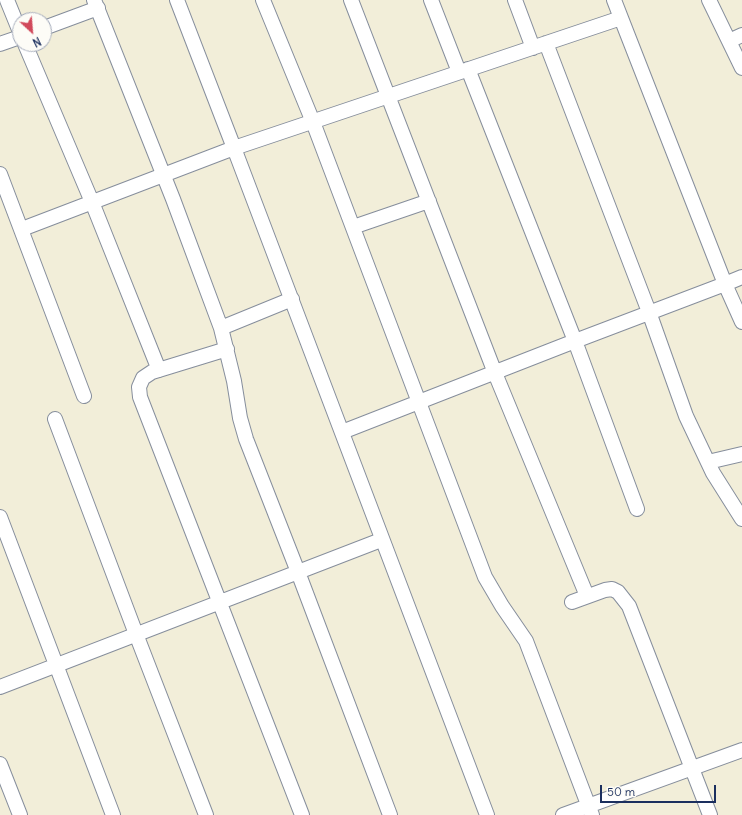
<!DOCTYPE html>
<html>
<head>
<meta charset="utf-8">
<style>
  body { margin:0 }
  #map { position:relative; width:742px; height:815px; overflow:hidden; background:#f2eed9; font-family:Delius,sans-serif }
  canvas { display:block }
  .north { position:absolute; left:12px; top:12px; width:40px; height:40px; box-sizing:border-box; background:#fdfcf7; border:1px solid #a3aaba; border-radius:50%; rotate:154deg; font-size:11px; font-weight:700; line-height:16px; text-align:center; color:#1b2f5e }
  .north::after { content:''; display:block; margin:auto; width:14px; height:18px; background:#d1495b; clip-path:polygon(50% 0,100% 100%,50% 72%,0 100%) }
  .scale { position:absolute; left:600px; top:785px; width:116px; height:18px; box-sizing:border-box; border:2px solid #1b2f5e; border-top:0; padding-left:5px; font-size:12px; line-height:14px; white-space:nowrap; color:#1b2f5e; -webkit-text-stroke:3px #fdfcf7; paint-order:stroke }
</style>
</head>
<body>
<div id="map">
<canvas width="742" height="815"></canvas>
<div class="north">N</div>
<div class="scale">50 m</div>
</div>
<script>
const ctx = document.querySelector('canvas').getContext('2d');
ctx.lineJoin = 'round';
const poly = rows => new Path2D(rows.map(r => 'M' + r).join(''));
function trace(path, color, width, dash) { ctx.strokeStyle = color; ctx.lineWidth = width; ctx.lineCap = dash ? 'butt' : 'round'; ctx.setLineDash(dash || []); ctx.stroke(path); }
const street = poly([
  [7,0,20,32],
  [94,0,173,199,221,328,234,381,240,418,246,439,298,572,390,815],
  [263,0,313,122,485,577,502,606,526,641,592,815],
  [351,0,495,373,587,596],
  [431,0,459,72],
  [515,0,533,48],
  [709,0,742,68],
  [621,18,725,284,575,341,637,509],
  [44,28,98,8],
  [729,41,742,35],
  [546,43,649,312,686,416,713,473,742,519],
  [0,44,20,37],
  [25,44,92,202,159,370],
  [0,174,84,396],
  [353,227,429,201],
  [22,229,234,148,177,0],
  [742,277,725,284,742,322],
  [221,328,292,299],
  [227,349,152,372,143,378,139,387,140,397,302,815],
  [55,419,136,634,206,815],
  [342,432,575,341,468,69],
  [708,462,742,454],
  [0,517,113,815],
  [572,602,605,590,612,589,618,592,629,606,710,815],
  [0,687,381,540],
  [0,764,20,815],
  [487,815,234,148,621,18,614,0],
  [563,815,742,750]
]);
trace(street, '#868e9c', 16);
trace(street, '#fff', 14);
</script>
</body>
</html>
